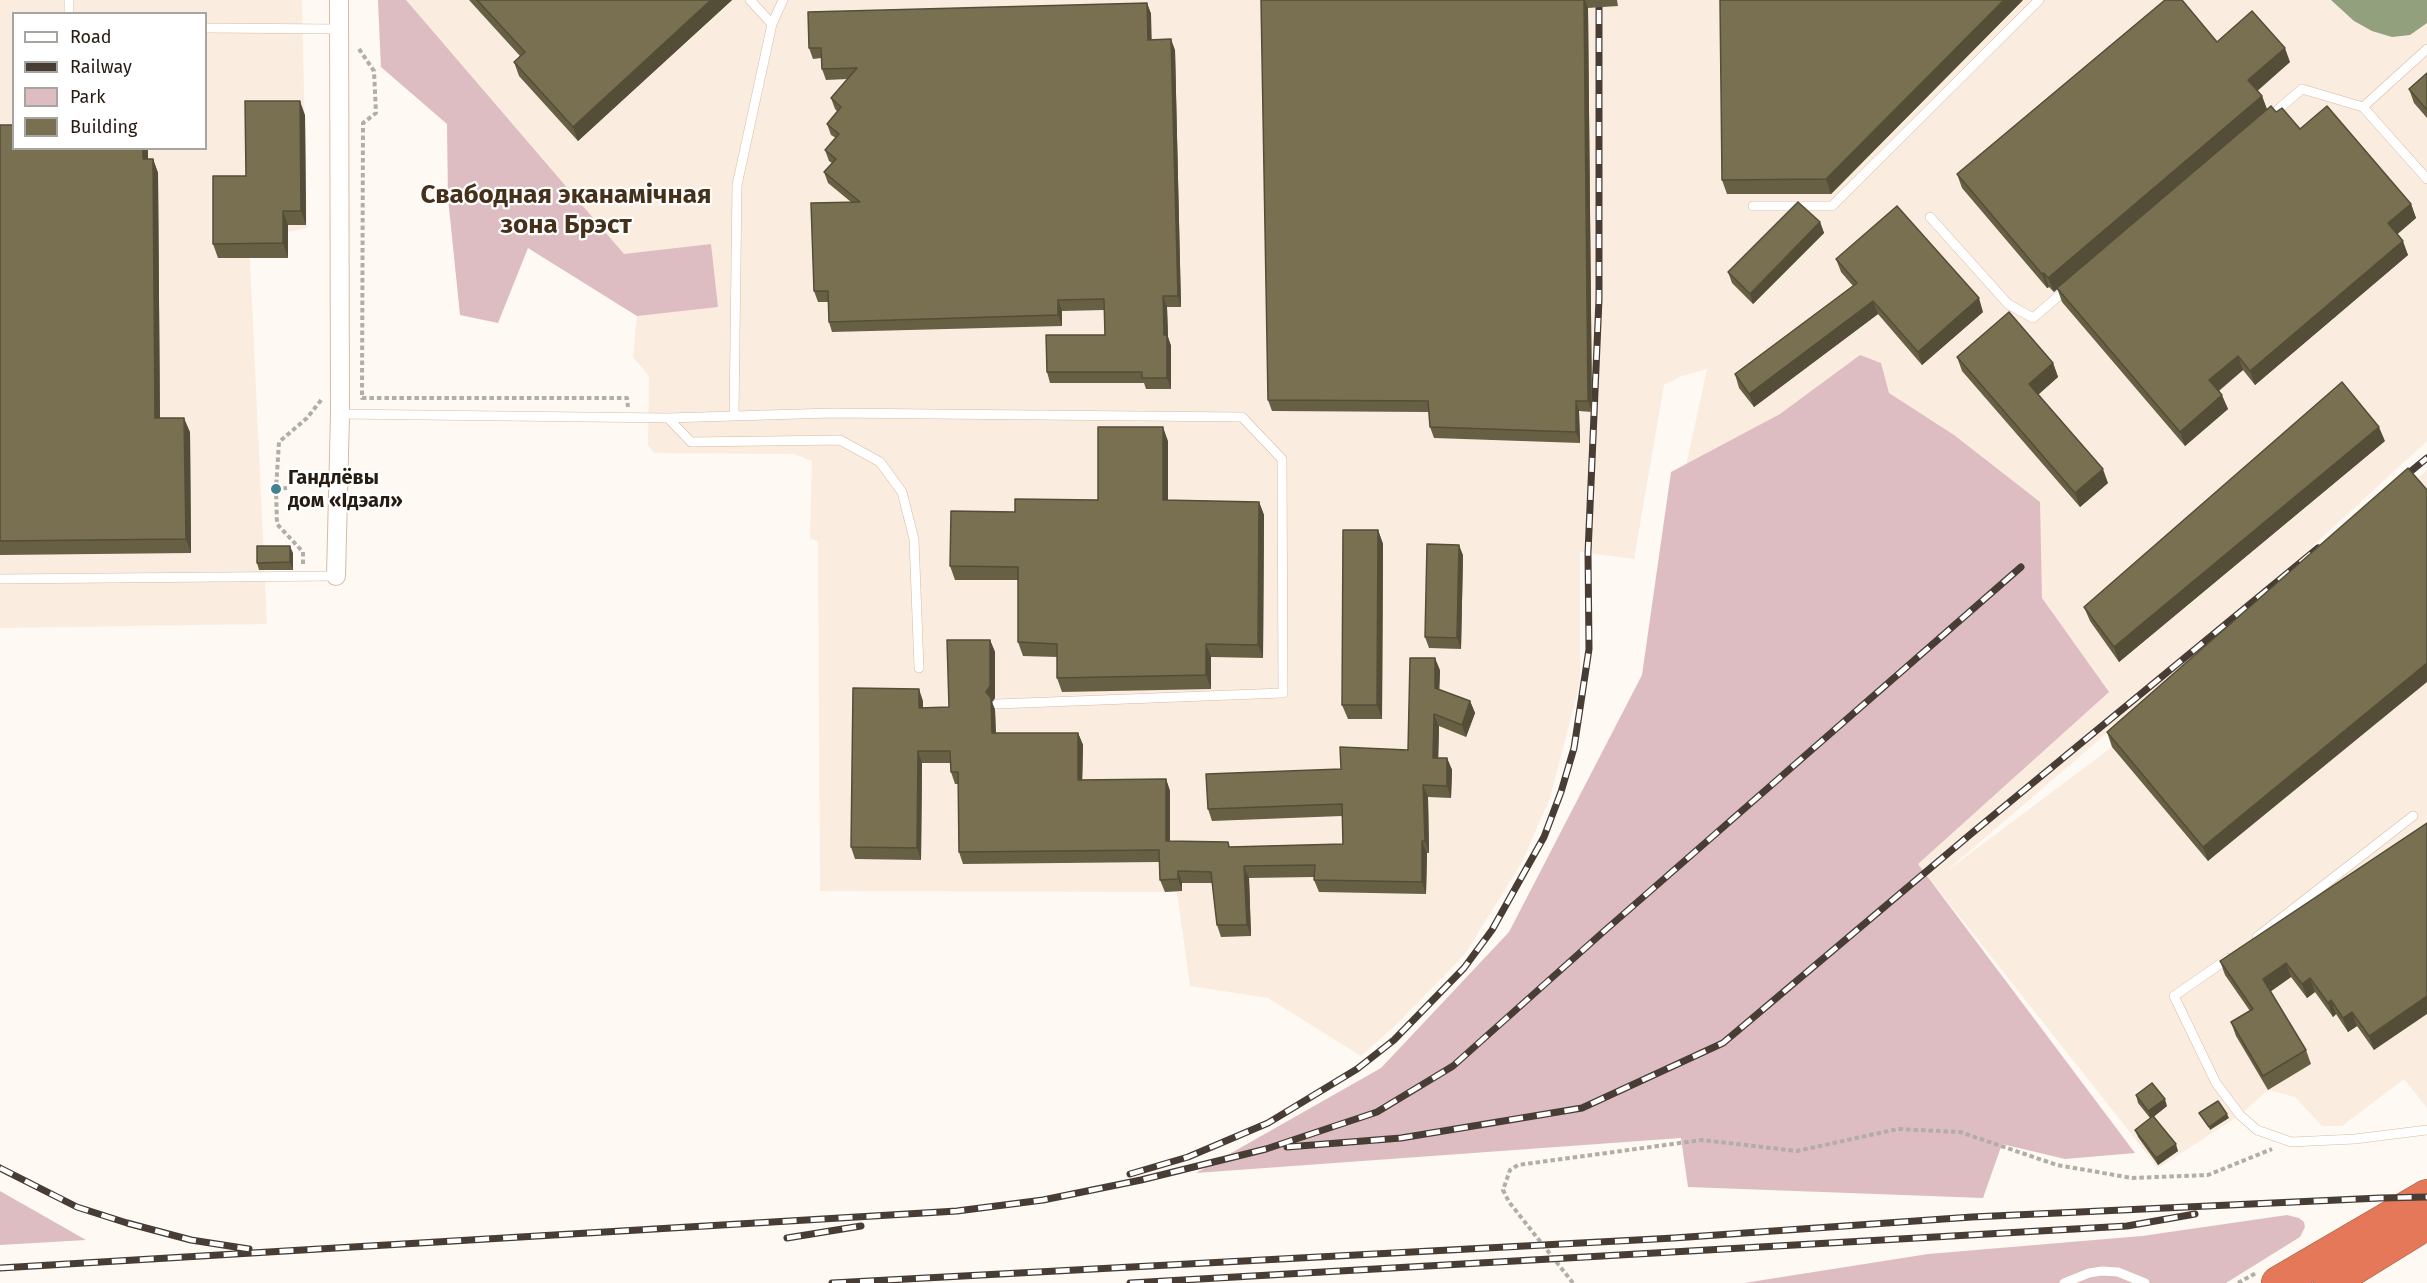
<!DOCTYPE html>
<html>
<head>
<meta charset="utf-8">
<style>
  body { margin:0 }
  #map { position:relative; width:2427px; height:1283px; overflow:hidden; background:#fef9f3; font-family:"Fira Sans",sans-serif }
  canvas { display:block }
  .legend { position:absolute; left:12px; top:12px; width:195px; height:138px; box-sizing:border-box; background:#fff; border:2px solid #a8a4a0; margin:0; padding:8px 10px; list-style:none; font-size:18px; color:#261c12 }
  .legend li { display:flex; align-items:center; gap:12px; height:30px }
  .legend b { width:30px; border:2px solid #a8a4a0 }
</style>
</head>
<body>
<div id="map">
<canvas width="2427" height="1283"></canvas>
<ul class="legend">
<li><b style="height:8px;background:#fff"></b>Road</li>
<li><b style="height:8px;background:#473d34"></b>Railway</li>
<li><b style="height:16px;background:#debdc2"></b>Park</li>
<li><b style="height:16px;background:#787050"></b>Building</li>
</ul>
</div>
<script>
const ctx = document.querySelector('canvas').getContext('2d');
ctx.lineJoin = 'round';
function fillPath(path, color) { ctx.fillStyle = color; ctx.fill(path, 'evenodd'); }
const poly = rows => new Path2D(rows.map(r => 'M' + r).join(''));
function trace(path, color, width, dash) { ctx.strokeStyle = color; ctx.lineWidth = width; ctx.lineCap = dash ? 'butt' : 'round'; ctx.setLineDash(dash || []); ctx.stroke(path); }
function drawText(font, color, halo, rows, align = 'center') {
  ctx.font = font + ' "Fira Sans",sans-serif'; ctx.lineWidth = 4.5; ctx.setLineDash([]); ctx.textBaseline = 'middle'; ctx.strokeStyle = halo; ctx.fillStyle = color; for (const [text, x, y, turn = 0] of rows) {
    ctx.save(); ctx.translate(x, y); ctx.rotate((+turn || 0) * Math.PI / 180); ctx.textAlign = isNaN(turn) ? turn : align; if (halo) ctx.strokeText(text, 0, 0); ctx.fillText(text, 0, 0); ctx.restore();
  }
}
fillPath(poly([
  [0,0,302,0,307,228,249,240,267,624,0,628],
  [14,14,206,14,206,148,14,148],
  [378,0,2427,0,2427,441,2143,702,1944,873,2112,747,2427,470,2427,1108,2404,1079,2342,1126,2322,1126,2295,1097,2268,1090,2240,1115,2158,1168,1918,864,1657,600,1707,369,1682,376,1664,385,1634,559,1580,552,1580,683,1550,798,1522,862,1465,954,1398,1023,1361,1056,1268,998,1190,986,1177,892,820,891,818,541,810,539,812,461,794,454,654,453,648,445,649,376,633,357,637,316,448,198,447,124,381,67]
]), '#faeddf');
fillPath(poly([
  [378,0,406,0,624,254,711,244,718,307,637,316,528,248,498,323,460,315,448,198,447,124,381,67],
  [1860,355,1881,363,1889,393,1954,435,2040,502,2042,598,2109,692,1918,864,2135,1153,2065,1159,2002,1144,1983,1198,1688,1187,1681,1138,1196,1173,1381,1068,1509,932,1642,675,1671,472,1780,414],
  [0,1191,86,1240,0,1245],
  [2287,1215,2299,1218,2304,1222,2305,1227,2300,1237,2226,1283,1744,1283,1928,1254,2142,1236]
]), '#debdc2');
fillPath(poly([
  [2331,0,2427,0,2427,23,2410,35,2392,37,2372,31,2354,21]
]), '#92a07d');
const lane = poly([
  [750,0,772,24],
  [69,14,69,0],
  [206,28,339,29],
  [2363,107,2427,179],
  [2267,119,2302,89,2363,107,2427,49],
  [1753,206,1832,206,2039,0],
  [1930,217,2008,304,2033,318,2069,287],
  [340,414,668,418,832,413,1242,417,1282,459,1283,693,997,704],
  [734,416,737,185,772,24,783,0],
  [668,418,691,442,840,440,880,462,902,492,914,539,919,668],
  [0,579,336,576],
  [2257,937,2413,816],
  [2229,958,2174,996,2216,1083,2240,1115,2257,1130,2291,1142,2355,1139,2427,1130],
  [2064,1283,2089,1273,2102,1271,2118,1272,2145,1283]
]);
const street = poly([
  [336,576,340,414,339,0]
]);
const highway = poly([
  [2278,1283,2427,1196],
  [2330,1283,2427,1223]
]);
trace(lane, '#d7bba1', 10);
trace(street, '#d7bba1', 20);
trace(highway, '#a35841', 34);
trace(poly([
  [359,49,374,71,376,113,363,123,362,398,627,398,628,407],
  [276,489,287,488],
  [303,564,303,552,277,524,276,489,279,442,307,418,322,399],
  [1573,1283,1509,1202,1503,1190,1510,1170,1518,1165,1702,1140,1797,1151,1898,1129,1960,1132,2057,1165,2132,1178,2208,1175,2272,1149],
  [2238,1283,2256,1273]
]), '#b3ada5', 4, [4.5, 3]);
trace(lane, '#fff', 9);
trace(street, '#fff', 18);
trace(highway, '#e6785a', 33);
const rail = poly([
  [2399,481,2427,458],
  [1287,1147,1401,1138,1582,1108,1723,1043,1972,833,2318,548],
  [0,1168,77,1207,127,1223,191,1240,249,1249],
  [1130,1174,1188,1157,1268,1123,1357,1069,1394,1040,1464,968,1492,930,1544,837,1561,792,1574,748,1589,649,1588,553,1599,299,1599,7],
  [787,1238,861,1226],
  [0,1268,957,1211,1043,1200,1141,1180,1266,1149,1377,1112,1453,1066,1602,933,2021,567],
  [832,1283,1674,1238,1972,1217,2380,1198,2427,1197],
  [1130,1283,2127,1226,2195,1214]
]);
trace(rail, '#473d34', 7);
trace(rail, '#fff', 4.5, [14]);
fillPath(poly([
  [469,0,732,0,578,141,519,76,514,62,520,56],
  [1261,0,1617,0,1618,6,1588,8,1592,412,1579,411,1580,443,1434,438,1430,427,1429,412,1272,411,1268,400],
  [2023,0,1831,194,1727,194,1722,180],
  [1147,3,1151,14,1151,39,1175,50,1181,307,1167,307,1168,337,1171,346,1171,389,1146,389,1144,383,1050,383,1047,372,1105,335,1104,310,1062,311,1062,326,832,332,829,322,828,302,818,302,814,291,851,202,828,183,824,172,832,163,829,161,825,150,836,138,831,135,827,124,838,112,835,109,831,98,848,79,826,80,822,69,821,58,813,59,809,48],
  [2217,42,2290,62,2257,90,2262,96,2267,109,2276,112,2411,204,2416,218,2397,234,2408,255,2255,385,2243,370,2219,391,2228,409,2185,446,2062,302,2057,288,2054,292,2049,287,2047,288,1962,188,1957,174],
  [2427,73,2427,118,2414,103,2409,89],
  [305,115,306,225,288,225,288,258,218,258,213,244,246,176],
  [0,125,14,148,148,148,148,159,153,159,158,173,160,418,190,432,191,553,0,555],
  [1820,222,1824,233,1753,304,1732,283,1728,272],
  [1836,259,1983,312,1922,365,1878,314,1754,407,1739,388,1735,374,1853,286,1841,272],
  [1957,357,2053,363,2058,377,2038,395,2108,483,2080,507,1962,371],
  [1168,441,1168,500,1259,502,1264,515,1263,658,1211,657,1211,689,1062,692,1057,678,1057,657,1023,656,1018,642,1018,580,955,580,950,566,1015,512,1098,500],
  [2385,441,2119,662,2090,621,2084,607],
  [2427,490,2208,861,2112,747,2107,732],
  [1378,530,1383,544,1382,719,1348,719,1342,705],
  [293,553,293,570,259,570,257,563],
  [1463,555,1461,649,1429,648,1425,637],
  [990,640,995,652,995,698,992,702,995,710,996,733,1078,733,1083,745,1082,780,1166,779,1170,791,1170,841,1230,847,1343,844,1342,816,1212,821,1208,809,1408,750,1440,670,1439,690,1470,701,1475,713,1466,737,1439,726,1438,758,1447,758,1452,770,1451,798,1428,797,1429,853,1427,853,1426,894,1319,892,1314,880,1314,877,1249,878,1251,936,1221,937,1217,925,1212,883,1182,883,1182,891,1165,892,1160,880,1159,862,963,864,959,852,958,784,955,784,951,772,951,763,922,763,921,860,855,859,851,847,923,701,923,708,949,707],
  [2427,823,2374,1050,2357,1026,2348,1032,2336,1014,2333,1017,2315,992,2307,998,2291,977,2270,992,2306,1050,2311,1064,2268,1090,2236,1036,2231,1022,2250,1011,2225,975,2220,961],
  [2136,1095,2167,1106,2154,1116,2178,1151,2158,1165,2138,1137,2135,1130,2150,1118,2138,1103]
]), '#676045');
fillPath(poly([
  [711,0,732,0,578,141,573,127],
  [1584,0,1585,0,1588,8,1592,412,1588,401],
  [2004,0,2023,0,1831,194,1826,179],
  [1147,3,1151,14,1152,50,1148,40],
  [1171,39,1175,50,1181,307,1178,296],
  [2285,48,2290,62,2254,94,2248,80],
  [2262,96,2267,110,2054,292,2048,278],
  [300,101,305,115,306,225,301,211],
  [143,148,148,148,148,173,143,159],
  [153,159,158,173,160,432,155,418],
  [2411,204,2416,218,2393,238,2388,223],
  [283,211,288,225,288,258,283,243],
  [1820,222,1824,233,1753,304,1750,294],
  [2403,241,2408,255,2255,385,2250,371],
  [2044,273,2049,287,2047,288,2042,274],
  [1163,296,1167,307,1168,337,1171,346,1171,389,1167,378,1164,335],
  [1979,298,1983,312,1922,365,1918,352],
  [1058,300,1062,311,1062,326,1058,315],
  [1873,301,1878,314,1754,407,1749,394],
  [2238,356,2243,370,2214,394,2209,380],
  [2053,363,2058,377,2034,398,2029,384],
  [2222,395,2228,409,2185,446,2180,432],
  [1576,401,1579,411,1580,443,1576,432],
  [184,418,190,432,191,553,186,539],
  [1163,427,1168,441,1168,514,1163,500],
  [2379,427,2385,441,2119,662,2114,647],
  [2103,469,2108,483,2080,507,2075,493],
  [1259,502,1264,515,1263,658,1258,645],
  [1378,530,1383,544,1382,719,1377,705],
  [1459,545,1463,555,1461,649,1457,638],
  [290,546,293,553,293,570,290,562],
  [990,640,995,652,995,698,992,702,995,710,996,744,992,733,986,692],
  [1206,644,1211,657,1211,689,1206,675],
  [1435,658,1440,670,1439,700,1435,688],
  [2427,663,2427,682,2208,861,2203,847],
  [919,689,923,701,923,720,919,708],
  [1470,701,1475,713,1466,737,1462,725],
  [1434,714,1439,726,1438,769,1433,758],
  [1078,733,1083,745,1082,792,1078,780],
  [918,751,922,763,921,860,917,848],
  [1447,758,1452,770,1451,798,1447,786],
  [1166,779,1170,791,1170,853,1166,841],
  [1423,785,1428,797,1429,853,1425,841],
  [1422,841,1427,853,1426,894,1422,882],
  [1244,866,1249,878,1251,936,1247,925],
  [1178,871,1182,883,1182,891,1178,879],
  [2286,963,2291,977,2268,993,2263,979],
  [2310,978,2315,992,2307,998,2302,984],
  [2427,996,2427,1014,2374,1050,2369,1036],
  [2331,1000,2336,1014,2333,1017,2328,1003],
  [2352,1012,2357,1026,2348,1032,2343,1018],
  [2165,1099,2167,1106,2151,1119,2148,1111],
  [2227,1114,2229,1118,2210,1130,2209,1127],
  [2176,1144,2178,1151,2158,1165,2156,1158]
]), '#544e38');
const building = poly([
  [477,0,711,0,573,127,514,62,525,52,477,0],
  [1261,0,1584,0,1588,401,1576,401,1576,432,1430,427,1428,401,1268,400,1261,0],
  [1720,0,2004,0,1826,179,1722,180,1720,0],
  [2165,0,2182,0,2217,42,2252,11,2285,48,2248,80,2262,96,2048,278,2044,273,2042,274,1957,174,2165,0],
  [1147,3,1148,40,1171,39,1178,296,1163,296,1164,335,1167,335,1167,378,1142,378,1142,372,1047,372,1046,335,1105,335,1104,299,1058,300,1058,315,829,322,828,291,814,291,811,203,860,202,824,172,836,159,825,150,839,134,827,124,841,107,831,98,857,68,822,69,821,48,809,48,808,12,1147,3],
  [2427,73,2427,110,2409,89,2427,73],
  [245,101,300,101,301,211,283,211,283,243,213,244,213,176,246,176,245,101],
  [2271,106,2276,112,2282,108,2300,129,2327,106,2411,204,2388,223,2403,241,2250,371,2238,356,2209,380,2222,395,2180,432,2057,288,2271,106],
  [0,125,14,125,14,148,143,148,143,159,153,159,155,418,184,418,186,539,0,541,0,125],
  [1798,202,1820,222,1750,294,1728,272,1798,202],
  [1897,206,1979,298,1918,352,1873,301,1749,394,1735,374,1857,283,1836,259,1897,206],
  [2009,312,2053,363,2029,384,2103,469,2075,493,1957,357,2009,312],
  [2342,382,2379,427,2114,647,2084,607,2342,382],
  [1098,427,1163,427,1163,500,1259,502,1258,645,1206,644,1206,675,1057,678,1057,644,1018,642,1018,567,950,566,951,511,1015,512,1015,499,1098,500,1098,427],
  [2408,468,2427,490,2427,663,2203,847,2107,732,2408,468],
  [1343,530,1378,530,1377,705,1342,705,1343,530],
  [1427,544,1459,545,1457,638,1425,637,1427,544],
  [257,546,290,546,290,562,257,563,257,546],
  [947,640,990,640,990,686,986,692,991,698,992,733,1078,733,1078,780,1166,779,1166,841,1228,842,1229,847,1343,844,1342,804,1208,809,1206,774,1341,769,1340,747,1408,750,1410,658,1435,658,1435,688,1470,701,1462,725,1434,714,1433,758,1447,758,1447,786,1423,785,1425,841,1422,841,1422,882,1314,880,1315,865,1244,866,1247,925,1217,925,1211,872,1178,871,1178,879,1160,880,1159,850,959,852,958,772,951,772,950,751,918,751,917,848,851,847,853,688,919,689,919,708,949,707,947,640],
  [2427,823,2427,996,2369,1036,2352,1012,2343,1018,2331,1000,2328,1003,2310,978,2302,984,2286,963,2263,979,2306,1050,2263,1076,2231,1022,2253,1009,2220,961,2427,823],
  [2152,1083,2165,1099,2148,1111,2136,1095,2152,1083],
  [2218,1101,2227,1114,2209,1127,2199,1113,2218,1101],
  [2153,1116,2176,1144,2156,1158,2135,1130,2153,1116]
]);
fillPath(building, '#787050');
trace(building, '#544e38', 1.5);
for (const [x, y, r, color] of [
  [276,489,6,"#408492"]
]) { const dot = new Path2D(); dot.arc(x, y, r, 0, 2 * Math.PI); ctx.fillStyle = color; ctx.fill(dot); trace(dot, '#fff', 2); }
drawText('bold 20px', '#261c12', '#fff', [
  ["Гандлёвы",288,478],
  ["дом «Ідэал»",288,501]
], 'left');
drawText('bold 26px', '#46301a', '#fff', [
  ["Свабодная эканамічная",566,196],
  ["зона Брэст",566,226]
]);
</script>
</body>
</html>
